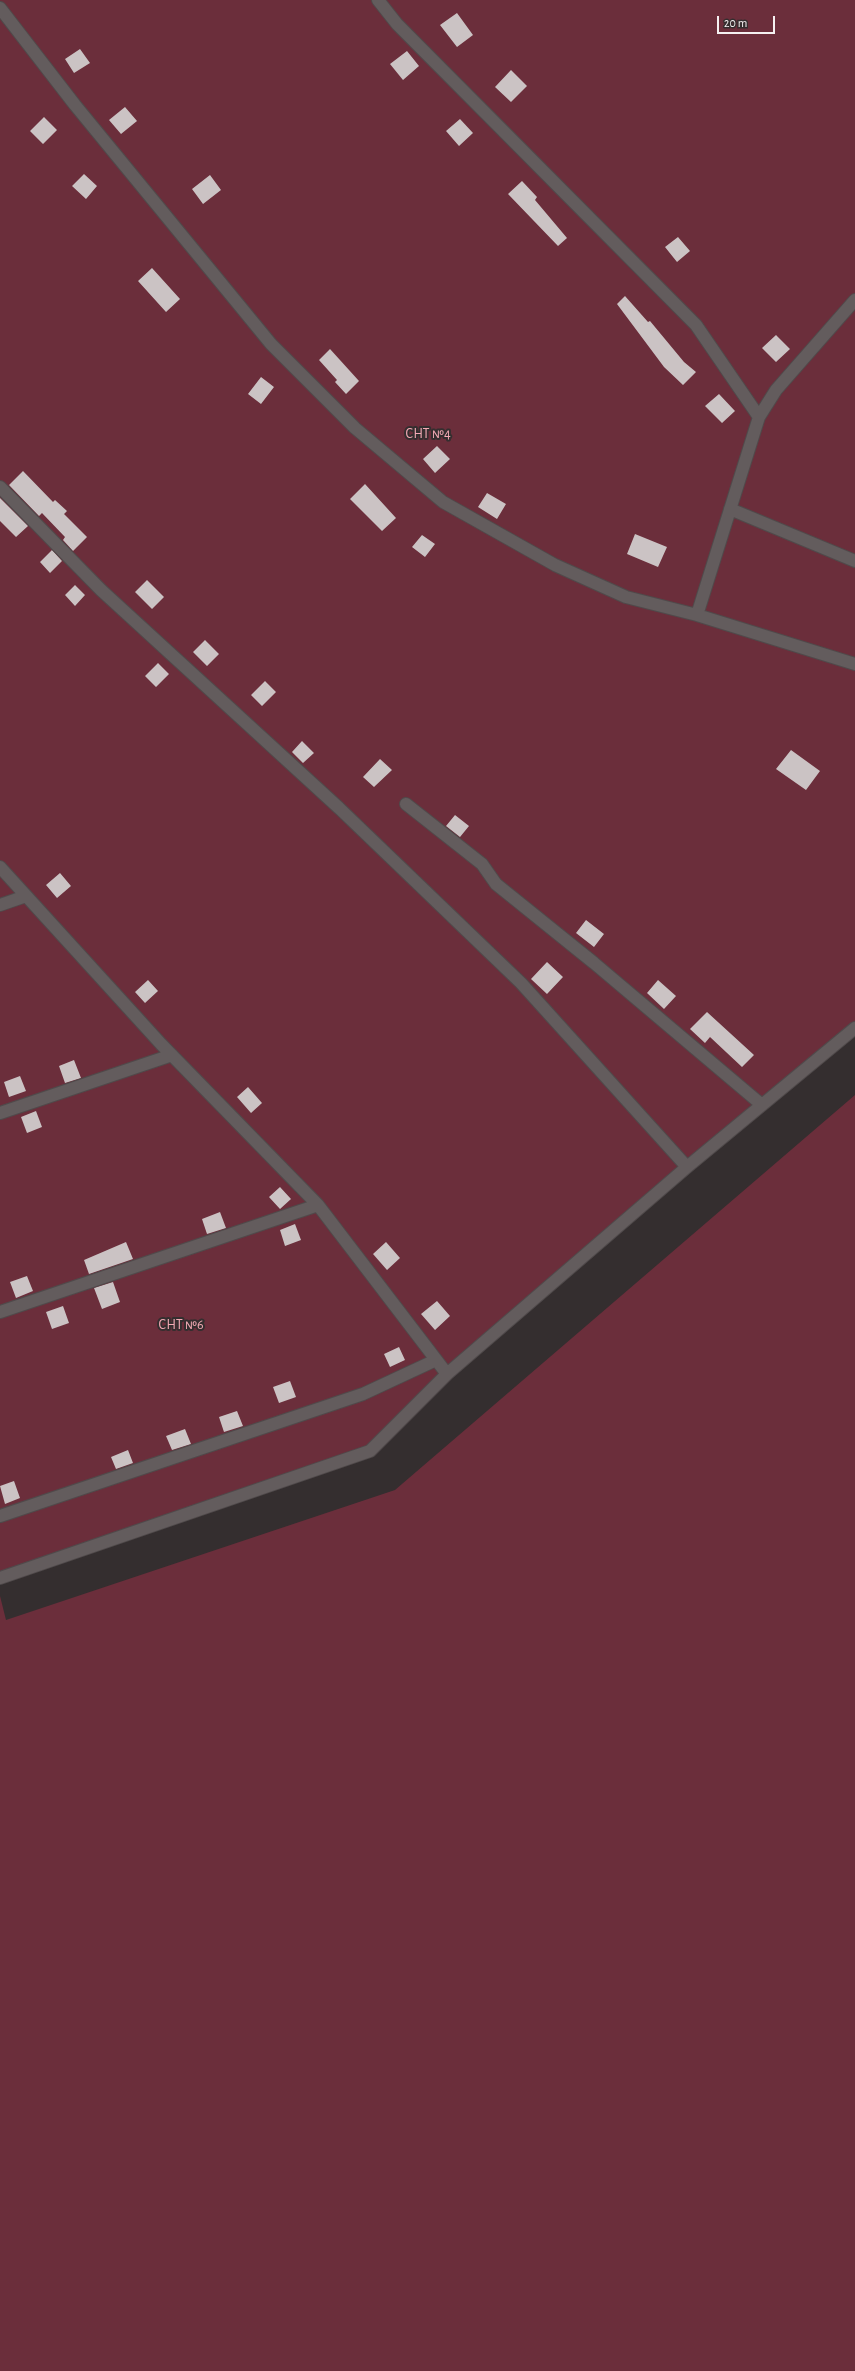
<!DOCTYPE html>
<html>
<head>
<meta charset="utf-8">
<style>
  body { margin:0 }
  #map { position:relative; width:855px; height:2371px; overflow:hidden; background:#342e2f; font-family:"Alegreya Sans",sans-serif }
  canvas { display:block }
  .scale { position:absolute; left:717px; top:16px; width:58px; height:18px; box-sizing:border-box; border:2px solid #f5f0f1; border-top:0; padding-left:5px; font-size:12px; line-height:14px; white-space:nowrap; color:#f5f0f1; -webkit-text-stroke:3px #342e2f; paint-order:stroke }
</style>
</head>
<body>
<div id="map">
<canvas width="855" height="2371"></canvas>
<div class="scale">20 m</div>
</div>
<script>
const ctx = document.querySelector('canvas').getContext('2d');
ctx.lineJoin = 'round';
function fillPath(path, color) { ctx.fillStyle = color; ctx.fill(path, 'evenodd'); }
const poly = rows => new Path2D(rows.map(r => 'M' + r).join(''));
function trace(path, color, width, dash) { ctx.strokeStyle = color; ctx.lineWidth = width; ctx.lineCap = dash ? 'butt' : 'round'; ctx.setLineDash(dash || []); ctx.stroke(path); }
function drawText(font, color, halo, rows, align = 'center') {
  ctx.font = font + ' "Alegreya Sans",sans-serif'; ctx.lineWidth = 4; ctx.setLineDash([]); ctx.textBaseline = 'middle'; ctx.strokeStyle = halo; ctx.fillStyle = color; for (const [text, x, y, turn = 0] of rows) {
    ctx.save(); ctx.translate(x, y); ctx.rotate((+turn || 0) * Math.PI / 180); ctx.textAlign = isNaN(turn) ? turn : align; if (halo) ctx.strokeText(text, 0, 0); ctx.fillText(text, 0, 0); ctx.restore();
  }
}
fillPath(poly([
  [0,0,855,0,855,1028,687,1167,370,1451,0,1578],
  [855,1095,855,2371,0,2371,0,1596,6,1620,395,1490]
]), '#6b2e3b');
fillPath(poly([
  [457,13,473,35,457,47,440,25],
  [80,49,90,63,74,73,65,59],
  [407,51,419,66,403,80,390,64],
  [511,70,527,86,511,102,495,87],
  [125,107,137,121,121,134,109,120],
  [44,117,57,130,43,144,30,131],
  [460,119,473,133,459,146,446,131],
  [84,174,97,186,86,199,72,186],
  [210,175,221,190,203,204,192,189],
  [522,181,537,197,535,200,567,238,558,246,508,194],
  [678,237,690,251,677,262,665,247],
  [152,268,180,299,166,312,138,281],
  [625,296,648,322,650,321,684,362,696,372,683,385,664,367,617,304],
  [776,335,790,349,776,362,762,348],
  [330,349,359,381,346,394,335,382,337,380,319,360],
  [261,377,274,387,261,404,248,394],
  [719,394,735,411,722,423,705,406],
  [437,446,450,459,435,473,423,459],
  [23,471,53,502,55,500,67,511,64,514,87,537,73,551,63,540,65,537,42,513,39,516,9,485],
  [365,484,396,518,382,531,350,499],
  [487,493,506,504,497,519,478,507],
  [0,498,28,526,16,537,0,521],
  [635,534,667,547,658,567,627,554],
  [422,535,435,544,425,557,412,547],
  [52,550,62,561,50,573,40,562],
  [147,580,164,597,152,609,135,592],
  [75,585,85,595,75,606,65,595],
  [205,640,219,654,207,666,193,652],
  [158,663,169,674,156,687,145,676],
  [265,681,276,692,262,706,251,695],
  [302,741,314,753,303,763,292,752],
  [791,750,820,771,806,790,776,769],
  [380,759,392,770,374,787,363,777],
  [455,815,469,826,460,837,446,826],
  [60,873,71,886,57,898,46,885],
  [586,920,604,934,594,947,576,933],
  [547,962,563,977,547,994,531,979],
  [148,980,158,991,145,1003,135,992],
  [658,980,676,996,664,1009,647,993],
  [707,1012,754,1055,742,1067,710,1037,705,1043,690,1029],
  [74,1060,81,1078,65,1083,59,1066],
  [20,1076,26,1091,9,1097,4,1082],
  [248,1087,262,1103,251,1113,237,1097],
  [36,1111,42,1127,27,1133,21,1117],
  [280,1187,291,1199,280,1209,269,1197],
  [220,1212,226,1228,207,1234,202,1219],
  [295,1224,301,1240,285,1246,280,1230],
  [126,1242,133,1259,89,1274,84,1260],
  [386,1242,400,1258,387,1270,373,1254],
  [27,1276,33,1291,16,1298,10,1282],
  [113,1282,120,1302,102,1309,94,1288],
  [437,1301,450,1316,435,1330,421,1314],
  [63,1306,69,1323,52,1329,46,1312],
  [399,1347,405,1360,390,1367,384,1354],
  [290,1381,296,1397,279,1403,273,1387],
  [237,1411,243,1426,224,1432,219,1417],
  [185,1429,191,1444,172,1450,166,1436],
  [128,1450,133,1463,116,1469,111,1457],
  [14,1481,20,1498,5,1504,0,1486]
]), '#cbc3c4');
const minor = poly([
  [378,0,397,24,696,325,759,417],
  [0,8,75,105,271,344,355,428,443,502,555,565,626,597,697,615,855,664],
  [0,487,101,590,339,808,521,983,687,1167],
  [730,509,855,561],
  [697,615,759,417,776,390,855,300],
  [406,804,482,864,496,884,594,963,762,1105],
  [0,867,161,1044,318,1205,447,1374],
  [0,905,26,896],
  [0,1113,172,1055],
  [0,1312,318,1205],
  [0,1516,363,1394,436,1360],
  [0,1578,370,1451,447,1374,687,1167,855,1028]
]);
trace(minor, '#504a4b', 14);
trace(minor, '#635c5d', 12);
drawText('14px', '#f4aab5', '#342e2f', [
  ["СНТ №4",428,434],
  ["СНТ №6",181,1325]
]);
</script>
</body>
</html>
